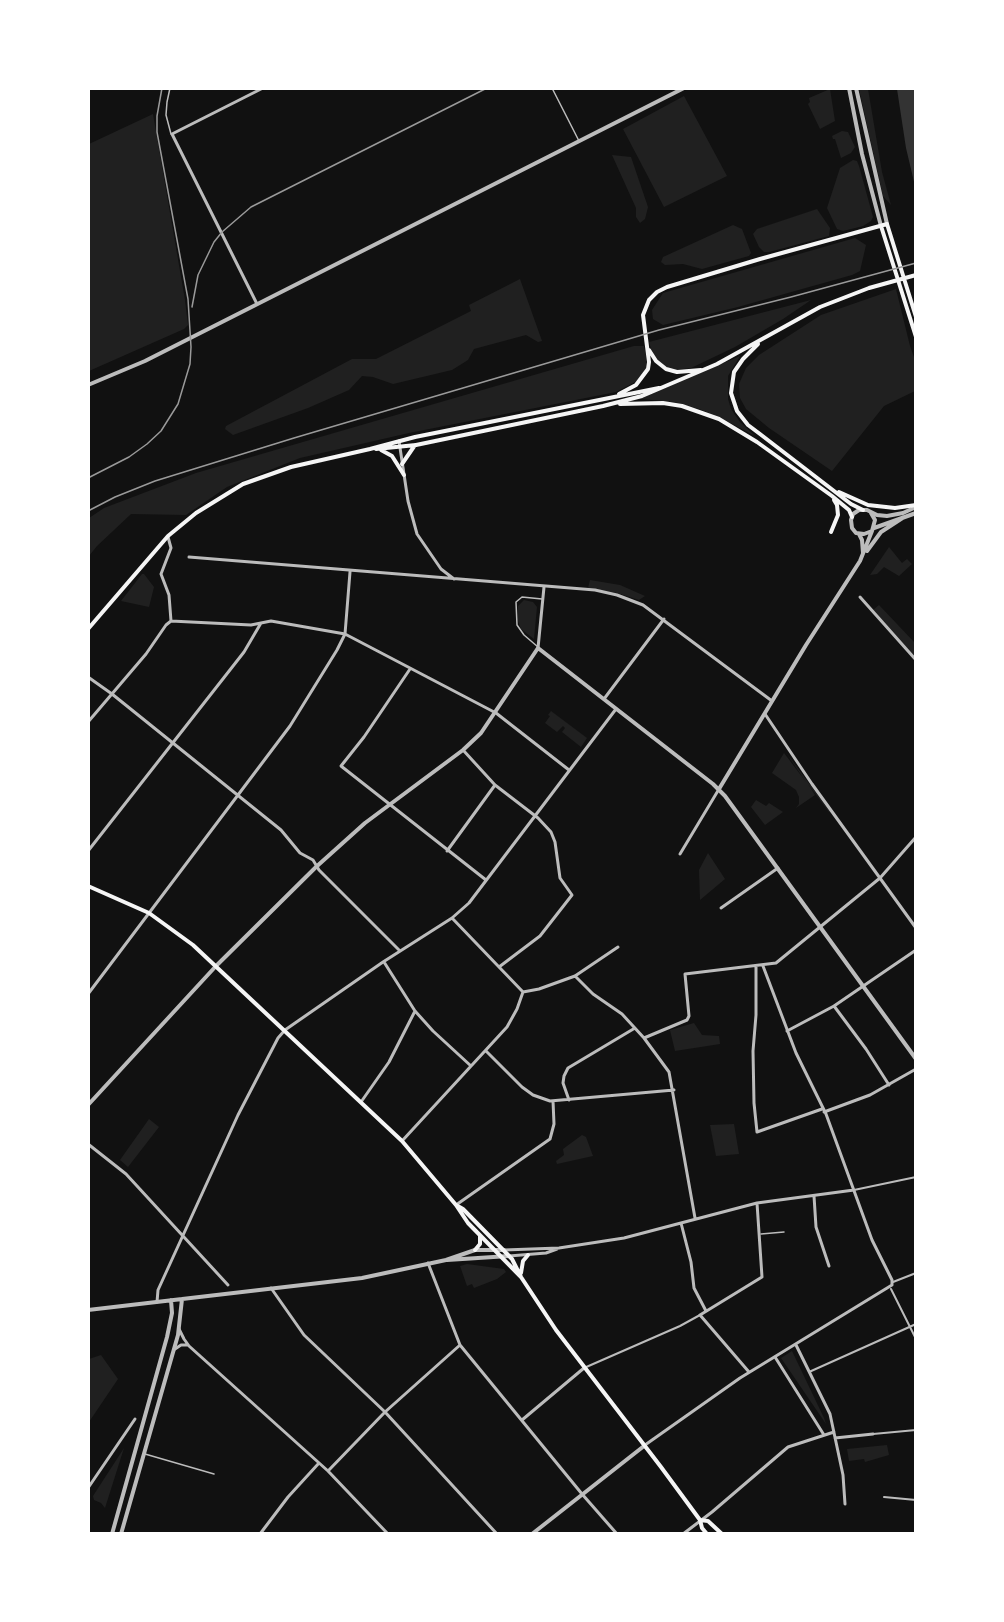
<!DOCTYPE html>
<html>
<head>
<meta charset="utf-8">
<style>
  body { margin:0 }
  #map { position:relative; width:1004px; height:1622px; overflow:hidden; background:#111; font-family:Rubik,sans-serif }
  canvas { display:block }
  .frame { position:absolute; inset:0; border:90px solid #fff; pointer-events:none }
</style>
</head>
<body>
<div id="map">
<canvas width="1004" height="1622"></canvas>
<div class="frame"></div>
</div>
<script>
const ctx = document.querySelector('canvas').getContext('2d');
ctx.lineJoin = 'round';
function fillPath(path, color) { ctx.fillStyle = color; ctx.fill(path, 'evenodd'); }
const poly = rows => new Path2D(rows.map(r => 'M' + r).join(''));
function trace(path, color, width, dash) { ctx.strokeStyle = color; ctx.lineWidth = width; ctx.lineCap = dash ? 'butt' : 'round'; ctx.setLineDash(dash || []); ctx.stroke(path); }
fillPath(poly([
  [830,89,835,121,820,129,808,104,810,102,809,98],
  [859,89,868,89,882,172,891,205,883,196],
  [684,96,727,176,664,207,623,129],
  [153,114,185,300,188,325,184,329,89,371,89,144],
  [842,131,848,132,855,147,851,153,841,158,835,139,833,139,832,136],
  [612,155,631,157,648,207,645,219,640,223,636,217,636,208],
  [853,160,857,161,859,166,873,217,871,221,863,226,843,231,837,229,827,208,840,168],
  [817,209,830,228,829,236,769,252,764,252,759,247,753,234,757,229],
  [733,225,742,229,751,253,749,256,702,269,683,264,665,265,661,262,663,257],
  [855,238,866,245,860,271,852,275,738,307,663,325,653,319,652,310,663,293],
  [520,279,542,341,538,342,526,335,474,349,468,360,452,370,393,384,373,377,362,376,349,390,308,408,233,435,225,429,226,426,352,359,376,359,471,311,469,305],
  [896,289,910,346,915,360,915,391,884,406,832,471,769,428,746,409,740,398,739,384,746,368,759,355,821,315],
  [811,300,783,319,735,347,691,368,674,370,665,367,658,361,651,349,649,342],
  [634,346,644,346,646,355,646,371,637,381,616,392,409,433,300,458,227,487,186,515,131,514,97,546,89,556,89,518,104,508,196,473],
  [740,356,728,376,728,399,731,409,740,422,755,436,719,417,699,409,674,402,640,399],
  [889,547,902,563,907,559,912,564,899,576,884,567,877,574,870,575],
  [142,574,144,574,154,587,149,607,121,601],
  [590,580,620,585,645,596,639,600,617,593,588,588],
  [524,600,533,602,537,607,534,639,521,629,518,621,518,606],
  [879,605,915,643,915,658,873,610],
  [551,711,587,738,581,747,562,732,565,728,563,726,557,732,545,723,550,716,548,715],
  [785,751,830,812,829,812,808,784,815,795,796,808,799,804,799,797,796,790,772,773,784,753,806,782],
  [756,800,766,806,769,803,783,812,765,825,751,807],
  [708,853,725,879,700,900,699,870],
  [694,1023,702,1035,719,1036,720,1044,675,1051,670,1030],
  [149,1119,159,1127,128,1167,120,1160],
  [734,1124,739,1154,716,1156,710,1125],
  [582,1135,586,1137,593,1156,557,1164,556,1161,564,1155,563,1149],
  [467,1264,504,1269,506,1272,497,1279,474,1288,472,1284,467,1286,460,1266],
  [792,1351,824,1418,826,1424,781,1358],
  [101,1355,118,1379,89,1422,89,1359],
  [887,1445,889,1455,865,1462,864,1459,849,1461,847,1449],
  [124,1448,105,1508,101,1503,94,1500,93,1496]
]), '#202020');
fillPath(poly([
  [897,89,915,89,915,186,906,148]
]), '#333');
trace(poly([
  [170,88,167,102,166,115,171,134],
  [552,88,579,141],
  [538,647,524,635,517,625,516,602,522,597,542,599],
  [761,1234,784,1232],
  [145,1454,214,1474]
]), '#bcbcbc', 1.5);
trace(poly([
  [854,1190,916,1177],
  [893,1282,916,1273],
  [891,1289,916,1339],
  [584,1368,680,1326,700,1315],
  [809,1372,916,1324],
  [873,1434,916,1430],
  [884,1497,916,1500]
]), '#bcbcbc', 2);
trace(poly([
  [257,304,172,134,263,88],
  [399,441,408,501,417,534,441,569,454,579],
  [168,537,171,548,161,574,169,595,171,621],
  [189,557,595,590,617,595,643,605,772,701],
  [860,597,916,660],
  [171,621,251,625,271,621,345,634,496,713,569,770],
  [538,648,544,587],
  [410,669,364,737,341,766,486,880],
  [88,677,112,694,281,830,300,853,313,860,319,870,400,951],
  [604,699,664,619],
  [765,714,812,784,916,928],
  [88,722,146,654,166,625,171,621],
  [463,750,495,785,538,818,551,832,555,842,560,878,572,895,540,936,499,967],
  [88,851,244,652,261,623],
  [447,851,495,785],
  [680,854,719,789],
  [721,908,778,868],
  [452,918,523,992],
  [384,962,415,1011,433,1031,471,1066],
  [756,966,756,1015,753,1051,754,1103,757,1132,822,1109],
  [575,976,593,994,622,1014,644,1038,669,1072,695,1218],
  [523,992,539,989,575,976,618,947],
  [88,994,290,726,337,650,345,634,350,572],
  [834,1006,866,1049,889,1085],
  [787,1031,834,1006,916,950],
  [644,1038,687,1020,689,1016,685,974,776,963,880,878,916,837],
  [486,1051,522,1087,533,1095,550,1101,674,1090],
  [569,1100,563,1083,564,1076,568,1068,635,1028],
  [361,1102,389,1062,415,1011],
  [824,1112,870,1095,916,1069],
  [402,1141,507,1027,517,1009,523,992],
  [88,1144,126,1174,228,1285],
  [814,1196,816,1227,829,1266],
  [456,1205,550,1139,554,1124,553,1101],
  [681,1223,691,1262,694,1288,706,1311],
  [504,1250,559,1248,624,1238,757,1203,854,1190],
  [509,1256,546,1253,557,1249],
  [428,1263,460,1345,582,1494,617,1534],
  [271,1288,304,1335,385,1412,497,1534],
  [157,1302,158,1290,238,1115,278,1038,285,1030,383,962,452,918,469,903,616,709],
  [179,1329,184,1339,189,1346,328,1471,388,1534],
  [796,1345,830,1414,843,1475,845,1504],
  [175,1349,181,1345,187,1345],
  [775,1357,824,1435],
  [749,1372,700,1315,762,1277,757,1203],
  [522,1420,584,1368],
  [835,1438,873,1434],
  [645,1445,740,1378,892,1285,892,1280,872,1240,826,1114,796,1053,763,966],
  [328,1471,385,1412,460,1345],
  [88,1488,135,1419],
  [260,1534,288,1497,319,1463],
  [683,1534,712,1512,788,1447,834,1432]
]), '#bcbcbc', 3);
trace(poly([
  [849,88,862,154,881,226],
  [856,88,887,224],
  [88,385,145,361,684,88],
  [871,513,875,520,872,531,864,534,856,533,852,528,851,520,853,514,859,510,867,510,877,515,887,516,903,513,916,507],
  [874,528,916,513],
  [859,534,862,540,863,553],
  [867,551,881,532,904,517],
  [719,789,806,645,860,561,872,531],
  [88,1105,216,966,316,867,365,823,463,750,481,733,538,648,713,784,725,796,916,1059],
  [447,1260,509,1256],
  [88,1310,362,1278,446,1260,475,1250,504,1250],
  [112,1534,167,1337,172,1313,171,1300],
  [121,1534,178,1335,182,1299],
  [532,1534,644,1446]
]), '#bcbcbc', 4);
trace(poly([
  [881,226,916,337],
  [758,344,743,359,734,372,731,393,737,411,748,425,760,434,851,504,863,510],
  [649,350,656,361,666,369,677,372,701,370],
  [619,394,636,385,648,369,649,362,643,315,649,300,657,292,667,287,760,259,887,224,916,317],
  [620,404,663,403,682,406,719,419,757,442,832,496,849,510,852,517],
  [376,449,416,445,603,406,642,396,717,364,820,307,869,288,916,275],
  [381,450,392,456,404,475],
  [402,464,415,445],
  [839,492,868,505,895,508,916,505],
  [831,532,838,515,837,505,834,500],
  [88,629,168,536,196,513,243,484,291,467,370,449,415,437,659,388],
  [88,886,149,913,193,945,402,1141,456,1205,468,1223,521,1277],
  [456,1205,463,1209,512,1259,521,1277,556,1330,661,1467,700,1520,702,1528,707,1534],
  [475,1250,480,1244,480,1236],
  [521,1273,523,1261,528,1255],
  [700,1520,708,1521,722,1534]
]), '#f5f5f5', 4);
trace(poly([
  [192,307,198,275,214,242,222,232,251,207,487,88],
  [88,478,129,457,147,444,161,431,178,404,190,364,191,347,188,299,157,132,157,116,162,88],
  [88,511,115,497,155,481,294,438,659,330,791,297,916,263]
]), '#9a9a9a', 1.5);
</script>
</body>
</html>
